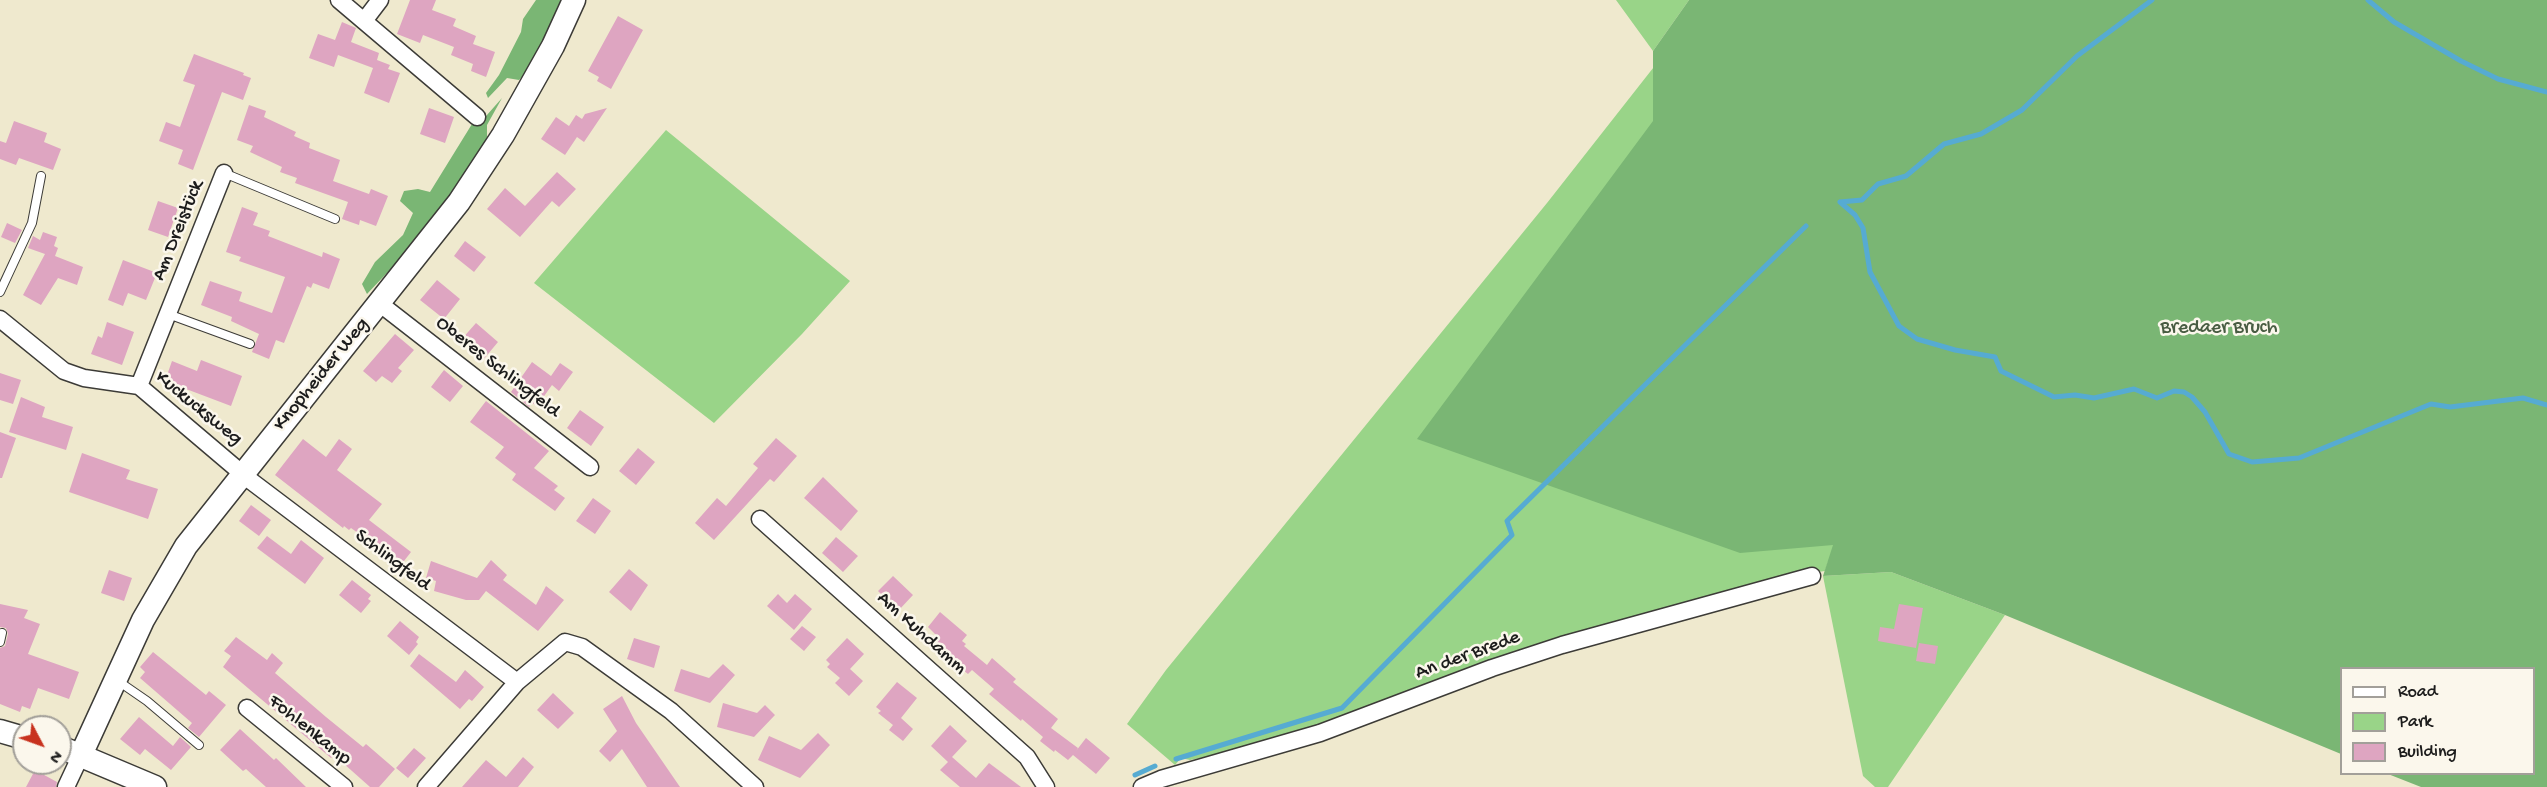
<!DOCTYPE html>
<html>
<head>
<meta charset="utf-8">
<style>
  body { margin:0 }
  #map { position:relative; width:2547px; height:787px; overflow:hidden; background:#efe9ce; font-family:"Gochi Hand",sans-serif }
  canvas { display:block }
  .legend { position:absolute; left:2340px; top:667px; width:195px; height:108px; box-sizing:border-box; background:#fbf7ec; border:2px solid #a29f99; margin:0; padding:8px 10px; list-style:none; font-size:18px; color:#1c1c1c }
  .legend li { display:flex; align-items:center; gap:12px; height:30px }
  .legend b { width:30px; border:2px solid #a29f99 }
  .north { position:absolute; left:12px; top:715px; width:60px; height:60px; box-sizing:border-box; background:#fbf7ec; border:2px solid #a29f99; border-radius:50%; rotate:131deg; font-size:16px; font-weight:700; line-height:24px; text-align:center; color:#1c1c1c }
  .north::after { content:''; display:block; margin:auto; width:21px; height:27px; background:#c8321e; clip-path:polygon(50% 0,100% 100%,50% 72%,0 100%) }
</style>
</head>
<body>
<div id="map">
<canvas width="2547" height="787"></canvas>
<ul class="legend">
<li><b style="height:8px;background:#fff"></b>Road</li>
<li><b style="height:16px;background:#99d488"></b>Park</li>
<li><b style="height:16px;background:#dea5c1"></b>Building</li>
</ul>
<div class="north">N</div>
</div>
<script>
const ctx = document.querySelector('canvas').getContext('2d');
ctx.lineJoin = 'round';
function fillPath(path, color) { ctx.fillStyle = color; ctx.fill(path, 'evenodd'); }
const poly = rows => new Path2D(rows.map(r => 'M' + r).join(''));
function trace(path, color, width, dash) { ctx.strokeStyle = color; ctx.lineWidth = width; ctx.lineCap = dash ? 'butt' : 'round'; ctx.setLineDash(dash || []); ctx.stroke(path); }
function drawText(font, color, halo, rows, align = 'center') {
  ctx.font = font + ' "Gochi Hand",sans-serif'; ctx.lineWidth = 5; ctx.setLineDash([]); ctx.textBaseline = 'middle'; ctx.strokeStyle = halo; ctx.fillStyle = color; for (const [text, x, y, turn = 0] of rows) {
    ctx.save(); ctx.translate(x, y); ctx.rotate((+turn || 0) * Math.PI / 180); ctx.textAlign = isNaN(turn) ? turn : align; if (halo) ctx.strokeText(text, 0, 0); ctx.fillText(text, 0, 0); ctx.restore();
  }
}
fillPath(poly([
  [1616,0,1689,0,1653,51],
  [2547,0,2534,774,2534,668,2342,668,1933,567,1828,562,1825,571,1802,574,1627,619,1507,654,1336,719,1235,751,1190,760,1181,758,1175,765,1127,724,1166,670,1547,203,1668,49],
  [666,130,850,281,802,334,714,423,534,283],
  [1891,572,2005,615,1888,787,1875,787,1863,776,1823,576]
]), '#99d488');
fillPath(poly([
  [536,0,568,0,534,65,519,80,507,78,488,98,486,93,499,75,521,32,523,19],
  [1689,0,2547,0,2547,787,2421,787,2388,774,2534,774,2534,668,2342,668,2341,754,2005,615,1891,572,1823,576,1833,545,1740,553,1417,439,1653,121,1653,51],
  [502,98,487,125,487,137,478,159,421,237,367,294,362,284,375,262,403,235,413,213,400,201,404,191,418,189,430,192,472,124,479,124]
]), '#7ab674');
trace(poly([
  [2368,0,2394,22,2461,61,2498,79,2547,92],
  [1840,202,1855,215,1863,228,1870,272,1899,326,1917,339,1955,350,1995,357,2001,371,2054,397,2075,395,2094,398,2134,389,2157,398,2174,391,2184,392,2192,397,2205,412,2229,454,2252,462,2299,458,2431,404,2450,407,2523,398,2547,405],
  [1840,202,1862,200,1878,184,1906,176,1944,144,1981,134,2022,110,2077,56,2152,0],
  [1176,759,1342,708,1512,535,1507,521,1806,226],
  [1135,775,1155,766]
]), '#56abd2', 5);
fillPath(poly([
  [410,0,436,0,432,10,456,19,453,26,476,36,473,44,495,52,486,77,471,71,473,64,451,55,454,47,423,35,420,43,397,34],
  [618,16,643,30,611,89,597,81,599,77,588,71],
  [342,22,356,28,351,42,379,53,377,60,390,65,388,69,400,73,389,103,364,93,373,68,338,55,334,67,309,58,318,34,335,40],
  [194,54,244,73,243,75,251,78,243,100,222,92,193,170,178,164,183,150,159,141,166,122,180,127,195,85,183,81],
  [249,105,266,111,264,117,296,132,294,136,310,143,309,148,340,160,333,181,369,194,371,189,388,196,376,226,360,220,359,225,342,219,348,202,295,183,297,178,280,172,282,167,250,152,253,146,237,140],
  [429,108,454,117,445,143,420,134],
  [607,108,584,142,577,137,565,155,541,139,556,117,569,126,576,115,582,119,585,114],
  [14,121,47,133,44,142,61,149,53,170,19,158,16,165,0,159,0,141,6,143],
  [557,172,576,189,559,207,552,201,520,237,487,209,505,188,525,206],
  [158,201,178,208,168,237,148,230],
  [242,207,258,213,253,225,270,231,268,236,322,257,323,252,340,259,329,289,313,283,311,288,307,286,284,343,276,340,269,359,252,352,259,334,231,321,232,317,201,305,210,281,242,292,239,301,272,313,285,277,239,261,241,257,226,252],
  [7,223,22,230,15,243,1,237],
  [43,232,57,237,54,246,58,248,55,256,83,267,77,285,58,278,41,305,23,295,45,254,28,248,33,236,40,240],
  [465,241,486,257,474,272,454,256],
  [123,260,157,273,146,300,128,293,123,306,108,300],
  [437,280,460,299,444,319,420,300],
  [107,322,134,332,122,365,91,354,98,336,102,338],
  [476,323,498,342,483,360,461,340],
  [395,334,414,350,398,368,402,371,392,383,382,376,376,382,363,371],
  [201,360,242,376,231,406,165,381,172,361,197,371],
  [532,362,551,376,560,363,573,372,559,391,552,385,537,406,532,403,529,407,511,392],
  [444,370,463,386,450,402,431,387],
  [0,373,21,380,13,404,0,400],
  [21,397,45,407,42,417,73,427,66,450,9,432],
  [486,401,549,451,534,468,558,486,554,490,565,498,555,511,512,480,516,474,495,458,504,447,470,422],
  [580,410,604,427,591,446,567,428],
  [0,432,16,438,2,478,0,478],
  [776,438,797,456,774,482,770,479,714,540,695,523,717,498,726,506,758,468,753,464],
  [303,439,326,457,339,439,352,449,337,470,382,504,369,520,411,552,397,570,375,553,379,548,351,528,349,530,344,526,343,528,275,475],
  [638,448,655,462,636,485,619,471],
  [82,453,130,470,126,479,158,489,148,519,69,492],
  [823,477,858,511,841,531,804,498],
  [593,498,611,511,595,534,576,521],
  [251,505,271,520,259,536,239,521],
  [267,536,291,554,301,540,324,558,305,584,257,548],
  [836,537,858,556,843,572,822,553],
  [491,560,507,575,503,580,536,605,546,586,564,600,538,631,486,591,479,600,466,600,434,591,436,581,426,578,431,561,477,578],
  [629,569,648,585,631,611,609,592],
  [109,570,132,578,124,601,101,593],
  [893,576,913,595,898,611,878,591],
  [352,580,371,595,368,599,371,601,361,613,339,595],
  [778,594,787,603,795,594,812,609,794,630,767,606],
  [0,604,28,610,24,618,40,624,28,654,79,672,69,699,38,688,30,709,22,706,20,712,0,704,0,648,5,646,8,634,6,628,0,627],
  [1899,604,1923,608,1916,648,1878,641,1880,627,1894,629],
  [940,612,967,635,962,641,966,644,964,646,987,665,992,658,1016,679,1013,682,1058,719,1051,728,1078,748,1076,751,1086,738,1110,758,1096,774,1073,755,1068,760,1055,750,1054,752,1040,741,1043,737,1022,719,1021,721,989,694,994,689,972,670,968,674,953,662,955,659,933,638,936,635,928,627],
  [400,621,419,637,416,642,418,644,409,655,387,636],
  [802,626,816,637,804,651,790,639],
  [236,637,267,660,272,653,283,663,275,673,326,717,363,747,366,744,395,769,379,787,370,787,334,755,331,758,223,667,231,656,224,651],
  [634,638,660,646,654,668,627,659],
  [847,638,864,654,850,669,863,681,849,696,835,683,840,678,827,667,830,664,826,660],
  [1919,643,1938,646,1935,664,1916,661],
  [153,652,206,695,209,691,226,705,199,737,188,728,192,723,140,678,145,672,140,667],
  [419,654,456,682,465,670,484,687,472,701,469,699,460,709,410,666],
  [723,664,735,675,710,703,674,691,681,669,709,678],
  [897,682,917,698,901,718,913,729,903,741,889,730,893,725,878,713,881,711,876,707],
  [553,693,574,713,558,729,537,710],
  [622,696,636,723,680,787,647,787,622,749,610,762,599,751,617,731,603,709],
  [723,703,757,713,765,705,775,715,754,737,717,727],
  [139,717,173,746,180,737,191,747,171,770,145,749,140,755,120,739],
  [950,725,967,741,952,757,976,778,989,763,1021,787,960,787,940,770,948,762,931,746],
  [240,729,274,760,276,758,306,787,266,787,246,769,243,771,220,750],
  [818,733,830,745,800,778,758,760,769,736,801,750],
  [414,748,426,758,408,778,396,768],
  [523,757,534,767,518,787,462,787,486,760,506,777],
  [35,770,57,782,56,787,26,787]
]), '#dea5c1');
const service = poly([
  [224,173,335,219],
  [0,292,32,223,41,176],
  [168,314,250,344],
  [0,642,2,633],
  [118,681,147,701,199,745]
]);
const minor = poly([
  [339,0,477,117],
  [364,21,380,0],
  [379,303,590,467],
  [0,319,64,371,84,378,139,386,251,481,517,682],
  [139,386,224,173],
  [760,519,1027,757,1046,787],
  [247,708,344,787],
  [66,787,81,755],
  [426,787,517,682,565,642,582,647,671,711,755,787],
  [1142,787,1161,779,1320,733,1492,668,1562,645,1812,576]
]);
const secondary = poly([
  [0,731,24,738],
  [60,747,155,787],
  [81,755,143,620,186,546,459,202,503,135,553,46,574,0]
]);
trace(service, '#3c3b37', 10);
trace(minor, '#3c3b37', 19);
trace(secondary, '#3c3b37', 25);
trace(service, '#fff', 8);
trace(minor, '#fff', 16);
trace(secondary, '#fff', 22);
drawText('20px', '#1c1c1c', '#fbf7ec', [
  ["Am Dreistück",179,231,-68],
  ["Oberes Schlingfeld",497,368,38],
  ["Knopheider Weg",322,375,-51],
  ["Kuckucksweg",198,409,39],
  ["Schlingfeld",392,561,37],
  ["Am Kuhdamm",921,634,42],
  ["An der Brede",1468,656,-20],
  ["Fohlenkamp",309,731,39]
]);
drawText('20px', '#485c42', '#fbf7ec', [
  ["Bredaer Bruch",2219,329]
]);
</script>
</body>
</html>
